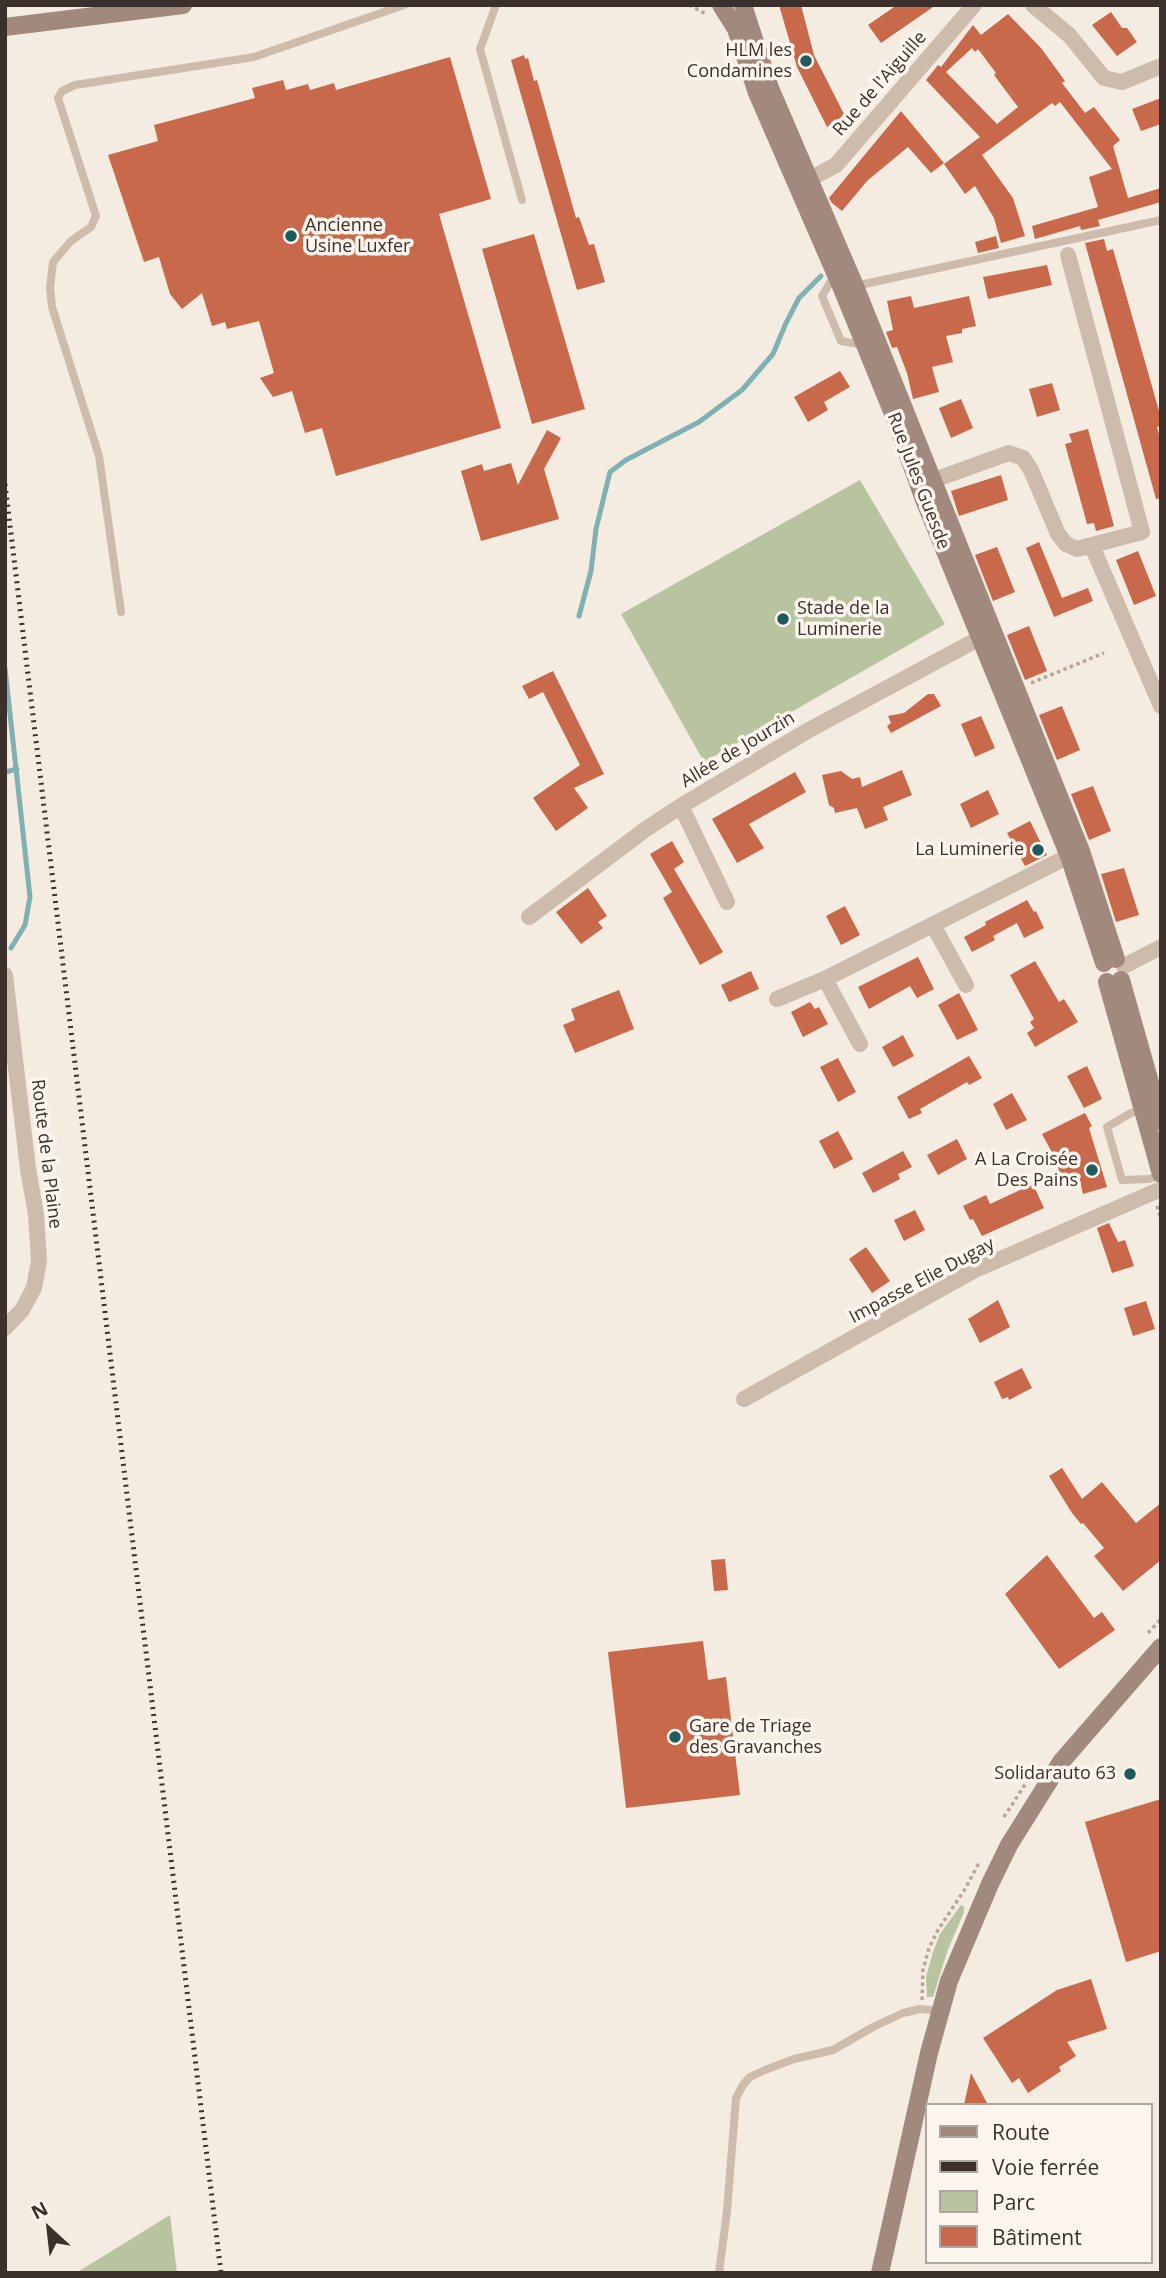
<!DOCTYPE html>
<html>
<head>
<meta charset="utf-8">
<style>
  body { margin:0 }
  #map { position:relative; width:1166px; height:2278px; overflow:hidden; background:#f4ebe1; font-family:"Open Sans",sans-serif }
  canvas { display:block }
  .frame { position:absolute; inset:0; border:7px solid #3b302b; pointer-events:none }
  .legend { position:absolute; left:925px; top:2103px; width:228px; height:161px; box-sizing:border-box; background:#fbf5ee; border:2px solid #aea6a0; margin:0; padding:9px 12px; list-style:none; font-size:21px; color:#3b302b }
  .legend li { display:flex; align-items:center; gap:14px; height:35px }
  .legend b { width:35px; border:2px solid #aea6a0 }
  .north { position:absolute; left:14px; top:2194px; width:70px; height:70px; -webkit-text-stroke:5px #fbf5ee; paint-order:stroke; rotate:333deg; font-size:19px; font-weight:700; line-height:28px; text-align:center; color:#3b302b }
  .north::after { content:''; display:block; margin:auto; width:24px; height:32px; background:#3b302b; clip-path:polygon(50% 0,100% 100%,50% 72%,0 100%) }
</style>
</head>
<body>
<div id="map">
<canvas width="1166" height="2278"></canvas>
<div class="frame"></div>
<ul class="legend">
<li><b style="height:9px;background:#a18a7d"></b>Route</li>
<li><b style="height:9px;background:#3b302b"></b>Voie ferrée</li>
<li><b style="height:19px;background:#b8c4a0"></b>Parc</li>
<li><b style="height:19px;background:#c8694b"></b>Bâtiment</li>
</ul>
<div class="north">N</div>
</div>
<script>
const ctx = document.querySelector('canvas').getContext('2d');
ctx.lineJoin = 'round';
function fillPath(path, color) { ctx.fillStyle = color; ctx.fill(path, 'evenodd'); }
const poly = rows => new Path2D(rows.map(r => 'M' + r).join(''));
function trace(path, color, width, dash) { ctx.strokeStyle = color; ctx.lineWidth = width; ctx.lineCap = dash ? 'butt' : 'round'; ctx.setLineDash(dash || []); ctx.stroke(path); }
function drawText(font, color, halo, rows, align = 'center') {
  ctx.font = font + ' "Open Sans",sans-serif'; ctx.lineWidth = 7; ctx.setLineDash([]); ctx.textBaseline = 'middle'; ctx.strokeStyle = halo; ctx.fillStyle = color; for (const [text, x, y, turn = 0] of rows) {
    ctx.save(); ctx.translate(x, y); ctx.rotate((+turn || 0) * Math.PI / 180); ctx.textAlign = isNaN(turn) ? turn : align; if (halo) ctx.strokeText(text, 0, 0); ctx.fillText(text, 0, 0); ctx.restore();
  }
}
fillPath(poly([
  [860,480,945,624,704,762,621,614],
  [961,1905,964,1907,964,1912,947,1952,933,1997,927,1997,926,1977,933,1952,940,1934],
  [170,2215,177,2273,76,2273]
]), '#b8c4a0');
trace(poly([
  [579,616,591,571,596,529,610,472,626,460,699,422,742,390,773,354,786,323,799,298,821,276],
  [5,668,30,897,25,925,11,948],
  [5,772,17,769]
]), '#7fb0b2', 5);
fillPath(poly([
  [779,5,801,5,814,55,845,116,827,127,797,67],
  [897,5,936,5,881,43,868,25],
  [1111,12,1122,28,1127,28,1137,42,1117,56,1092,25],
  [1008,14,1041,48,1065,81,1062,83,1085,113,1094,107,1120,140,1113,146,1128,198,1161,188,1161,202,1098,220,1100,226,1081,230,1080,226,1035,239,1032,226,1098,207,1089,177,1112,169,1060,102,1055,106,1052,103,982,155,1013,198,1025,236,1001,243,994,218,975,186,965,194,944,164,980,137,926,80,938,65,941,67,973,25,981,35],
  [972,48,975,52,978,49,996,73,994,75,1018,107,997,124,946,72],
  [524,55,525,59,528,58,534,81,537,80,576,218,579,217,589,245,594,244,605,282,577,290,511,60],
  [450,57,491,199,439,214,501,428,336,476,322,428,305,433,292,391,273,397,260,378,274,373,259,321,227,329,225,322,212,326,202,293,182,309,170,294,159,257,144,262,108,155,158,141,154,125,255,98,252,88,283,80,286,90,308,84,310,90,334,83,336,90],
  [1161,98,1161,124,1141,131,1132,109],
  [901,111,944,163,931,173,908,147,867,181,842,211,832,203,829,198],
  [534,234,585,409,532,424,482,249],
  [996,236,999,248,978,253,975,242],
  [1104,239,1107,251,1113,249,1161,418,1161,426,1157,427,1161,441,1161,498,1156,499,1085,243],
  [1047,265,1052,285,988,299,983,277],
  [911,296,914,308,969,296,976,326,962,329,962,333,946,336,953,362,932,367,939,392,913,399,907,373,897,347,892,348,886,332,893,330,887,301],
  [840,371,850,387,824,402,828,410,808,422,794,397],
  [1052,383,1060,410,1037,417,1029,389],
  [961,399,973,428,951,438,939,408],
  [1088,429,1114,526,1096,531,1094,523,1087,524,1065,444,1072,442,1069,434],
  [547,430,561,438,544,469,559,519,481,541,461,471,482,464,484,471,511,463,518,485],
  [1001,475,1008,500,959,516,951,491],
  [1039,542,1062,598,1088,588,1093,601,1054,617,1026,548],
  [997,547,1015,592,993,601,975,555],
  [1138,551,1156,596,1134,605,1116,560],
  [1029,626,1047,671,1025,680,1007,635],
  [553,671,604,774,574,788,588,808,556,831,533,798,580,765,543,692,529,699,522,686],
  [928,694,934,694,941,706,891,733,887,726,891,723,888,716,904,713],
  [1062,706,1080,750,1057,760,1039,715],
  [981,716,995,748,975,757,961,724],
  [902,770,912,795,883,807,888,820,865,829,857,808,835,813,834,808,829,805,822,775,841,771,852,779,860,777,862,787],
  [795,772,806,792,749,824,764,848,737,863,712,819],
  [1093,786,1111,831,1089,840,1071,794],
  [988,790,999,814,971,828,960,804],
  [1030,821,1047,855,1025,866,1007,833],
  [672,841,684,862,674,869,723,952,700,965,663,898,672,892,650,854],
  [1124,868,1139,915,1116,922,1101,874],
  [588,888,607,916,598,922,603,928,581,944,556,912],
  [1027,900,1034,912,1036,911,1044,928,1024,938,1017,923,993,936,995,940,972,952,964,937,986,925,985,922],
  [845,906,860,935,841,945,826,916],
  [918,957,934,989,917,998,910,986,869,1009,858,987],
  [1035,961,1059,1002,1064,999,1078,1022,1035,1047,1027,1033,1034,1028,1030,1022,1034,1019,1010,975],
  [751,971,759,989,729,1002,721,985],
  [619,990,634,1029,575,1053,563,1025,575,1020,571,1009],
  [959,993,978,1030,957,1040,938,1005],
  [810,1002,815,1009,819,1007,828,1024,803,1037,791,1012],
  [903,1035,914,1056,893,1067,882,1047],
  [969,1056,982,1078,969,1085,967,1082,920,1109,922,1113,909,1119,897,1097],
  [838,1058,856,1092,838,1102,820,1067],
  [1087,1066,1102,1099,1084,1108,1067,1076],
  [1012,1093,1027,1120,1006,1130,993,1104],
  [1085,1113,1092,1126,1089,1128,1107,1187,1083,1194,1079,1177,1062,1182,1056,1160,1042,1134],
  [838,1131,853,1159,834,1169,819,1141],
  [957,1139,967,1159,938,1175,927,1155],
  [903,1151,912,1167,898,1174,900,1179,873,1193,862,1173],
  [1033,1184,1044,1208,982,1236,973,1219,970,1220,963,1206,986,1195,990,1204],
  [915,1210,925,1230,904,1241,894,1220],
  [1109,1223,1118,1242,1125,1240,1134,1266,1112,1273,1097,1228],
  [866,1247,890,1281,872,1293,849,1259],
  [998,1300,1010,1327,980,1343,968,1319],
  [1146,1301,1155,1329,1133,1336,1124,1308],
  [1022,1368,1032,1388,1009,1400,1008,1397,1002,1399,994,1382],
  [1062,1468,1082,1499,1102,1482,1136,1523,1161,1503,1161,1560,1123,1591,1094,1556,1104,1548,1083,1523,1081,1524,1072,1513,1049,1476],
  [1047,1555,1094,1618,1102,1612,1115,1630,1059,1669,1005,1594],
  [725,1559,728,1590,714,1591,711,1560],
  [703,1641,708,1680,726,1677,740,1795,626,1808,608,1652],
  [1161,1799,1161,1951,1126,1962,1085,1822],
  [1091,1979,1107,2029,1067,2042,1076,2056,1059,2067,1061,2071,1028,2093,1019,2078,1012,2083,983,2038,1057,1990],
  [971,2073,988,2105,964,2105]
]), '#c8694b');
trace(poly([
  [689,5,706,14],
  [1031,683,1104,653],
  [1157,1206,1161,1220],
  [1148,1633,1161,1619],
  [1004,1817,1026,1783],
  [922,2000,923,1970,929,1948,938,1930,965,1889,980,1861]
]), '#b9a596', 3.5, [3.5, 3.5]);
trace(poly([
  [496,5,480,49,522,200],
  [834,276,822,296,841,341,864,345],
  [855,286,1161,220],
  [121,612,99,456,52,307,50,288,53,262,71,241,91,227,96,216,58,98,62,91,75,85,254,57,404,5],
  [1143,1109,1131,1113,1107,1127,1122,1180,1149,1179,1161,1175],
  [719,2273,727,2211,736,2098,743,2085,750,2077,765,2070,794,2059,833,2050,873,2027,903,2013,920,2009,941,2011]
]), '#cdbbac', 8);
trace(poly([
  [1033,5,1069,35,1104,78,1122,82,1161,66],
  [808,180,836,165,974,5],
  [934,480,1009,453,1023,458,1031,470,1058,534,1066,544,1077,549,1142,532,1068,255],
  [1092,546,1161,706],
  [681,806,727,902],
  [529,917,646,829,681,806,809,730,980,638],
  [933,925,966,985],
  [1124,966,1161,947],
  [5,975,28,1169,36,1214,39,1261,34,1288,22,1310,5,1328],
  [825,979,860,1044],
  [777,999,825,979,1069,856],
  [744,1399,973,1271,1161,1189]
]), '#cdbbac', 16);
trace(poly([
  [721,5,736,29,757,93,843,291,894,416,923,497,1069,856,1104,963],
  [743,5,770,88,855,286,1081,851,1116,959],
  [5,27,183,5],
  [1121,980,1161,1121],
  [1107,982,1161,1174],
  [880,2273,929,2053,949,1981,990,1884,1009,1845,1061,1762,1161,1647]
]), '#a18a7d', 18);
trace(poly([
  [5,484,221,2273]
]), '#3b302b', 5, [2, 5]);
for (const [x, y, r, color] of [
  [806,61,7,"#1f5a5e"],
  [291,236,7,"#1f5a5e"],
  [783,619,7,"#1f5a5e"],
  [1038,850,7,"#1f5a5e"],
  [1092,1170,7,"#1f5a5e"],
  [675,1737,7,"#1f5a5e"],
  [1130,1774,7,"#1f5a5e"]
]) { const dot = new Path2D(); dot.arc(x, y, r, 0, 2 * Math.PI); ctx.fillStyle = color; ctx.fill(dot); trace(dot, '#fbf5ee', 2.5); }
drawText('18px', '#3b302b', '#fbf5ee', [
  ["HLM les",792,51],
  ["Condamines",792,72],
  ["Ancienne",305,226,"left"],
  ["Usine Luxfer",305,247,"left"],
  ["Stade de la",797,609,"left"],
  ["Luminerie",797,630,"left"],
  ["La Luminerie",1024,850],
  ["A La Croisée",1078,1160],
  ["Des Pains",1078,1181],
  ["Gare de Triage",689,1727,"left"],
  ["des Gravanches",689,1748,"left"],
  ["Solidarauto 63",1116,1774]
], 'right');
drawText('18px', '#3b302b', '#fbf5ee', [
  ["Rue de l'Aiguille",880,84,-49],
  ["Rue Jules Guesde",918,481,69],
  ["Allée de Jourzin",738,750,-31],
  ["Route de la Plaine",46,1154,83],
  ["Impasse Elie Dugay",922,1281,-28]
]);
</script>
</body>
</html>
